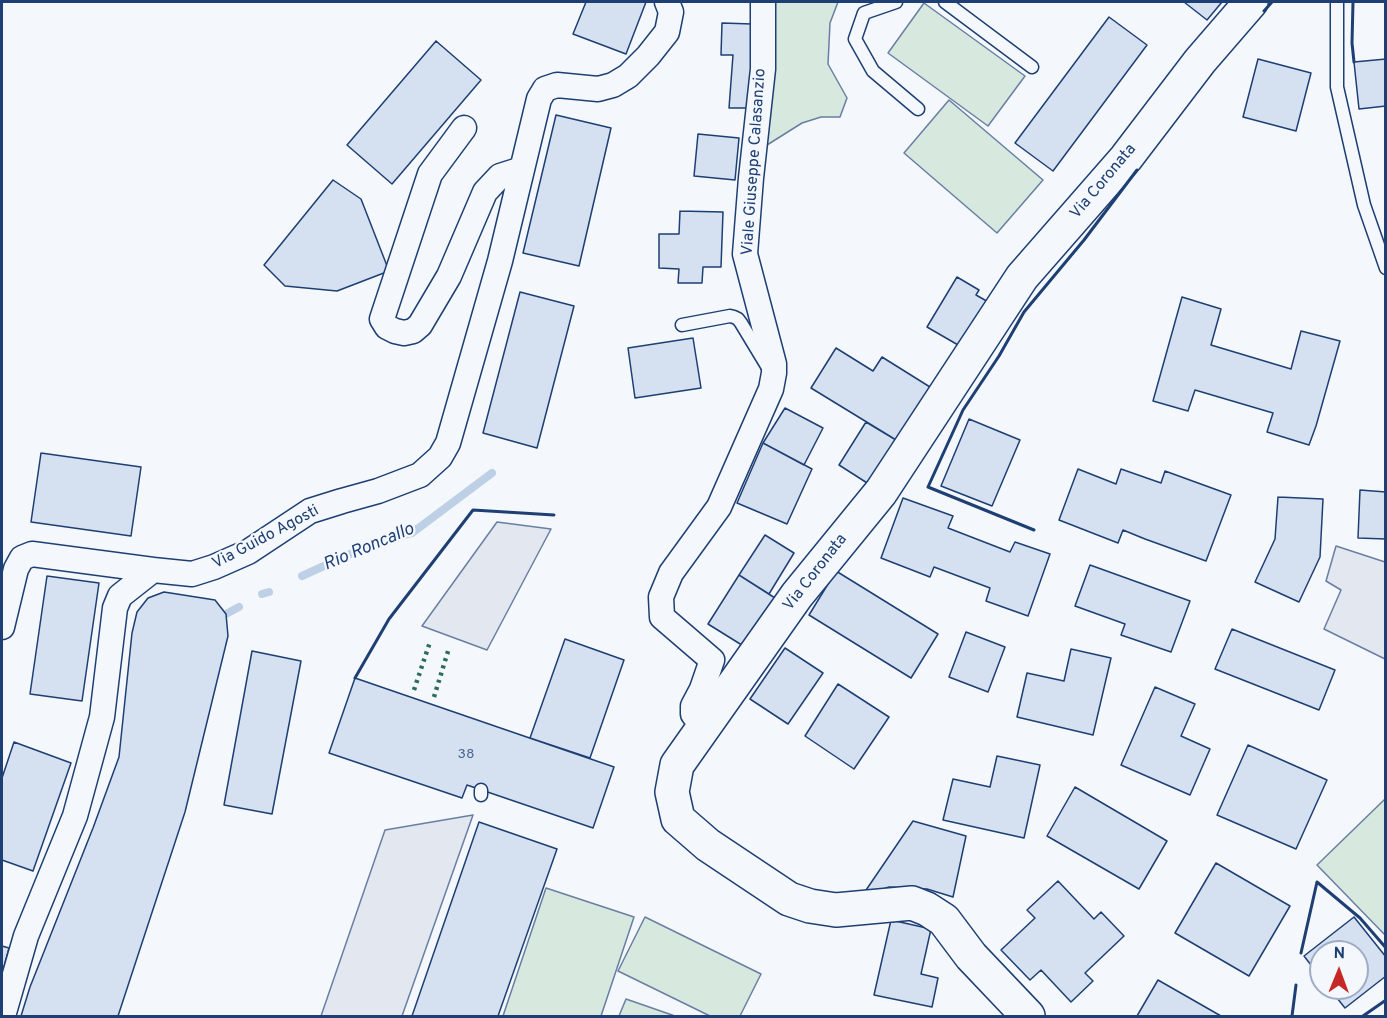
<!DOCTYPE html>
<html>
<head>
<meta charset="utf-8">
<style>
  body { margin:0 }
  #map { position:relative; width:1387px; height:1018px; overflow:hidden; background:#f4f7fb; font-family:Overpass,sans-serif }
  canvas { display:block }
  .frame { position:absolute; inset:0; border:3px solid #1d3f73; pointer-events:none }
  .north { position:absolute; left:1309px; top:940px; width:60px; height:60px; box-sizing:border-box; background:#f4f7fb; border:2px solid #9eadc5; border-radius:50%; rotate:1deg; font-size:16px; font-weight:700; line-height:24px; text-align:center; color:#1d3f73 }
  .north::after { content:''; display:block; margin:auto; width:21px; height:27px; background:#c62828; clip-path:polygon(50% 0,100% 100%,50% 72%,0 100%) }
</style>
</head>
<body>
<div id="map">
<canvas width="1387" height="1018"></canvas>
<div class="frame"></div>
<div class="north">N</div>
</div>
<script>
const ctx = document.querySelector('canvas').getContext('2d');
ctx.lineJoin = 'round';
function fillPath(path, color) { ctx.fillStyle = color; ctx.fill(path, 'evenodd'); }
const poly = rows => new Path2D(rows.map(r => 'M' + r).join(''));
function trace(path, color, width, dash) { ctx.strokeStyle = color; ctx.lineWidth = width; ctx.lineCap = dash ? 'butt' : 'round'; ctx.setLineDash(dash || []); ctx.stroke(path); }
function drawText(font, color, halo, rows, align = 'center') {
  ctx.font = font + ' Overpass,sans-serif'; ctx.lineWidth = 4.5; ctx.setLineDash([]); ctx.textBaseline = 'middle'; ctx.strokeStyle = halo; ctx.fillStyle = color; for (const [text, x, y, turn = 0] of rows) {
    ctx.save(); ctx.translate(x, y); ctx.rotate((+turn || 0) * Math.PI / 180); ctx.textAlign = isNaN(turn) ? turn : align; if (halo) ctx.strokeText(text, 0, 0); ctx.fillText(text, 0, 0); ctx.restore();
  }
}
const green = poly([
  [774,2,838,2,830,23,828,64,847,98,840,117,821,117,802,123,767,145,774,2],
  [924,3,1025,76,988,126,888,53,924,3],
  [949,100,1043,180,997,233,904,153,949,100],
  [1385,799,1385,935,1317,865,1385,799],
  [546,888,634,917,601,1016,503,1016,546,888],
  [645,917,761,974,740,1016,710,1016,618,971,645,917],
  [626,999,675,1016,619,1016,626,999]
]);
fillPath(green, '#d7e8df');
trace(green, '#687fa3', 1.5);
const parking = poly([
  [497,522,551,529,487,650,422,626,497,522],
  [1336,546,1385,562,1385,659,1324,629,1341,590,1326,581,1336,546],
  [473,815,402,1016,321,1016,385,830,473,815]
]);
fillPath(parking, '#e3e8f0');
trace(parking, '#687fa3', 1.5);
trace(poly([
  [302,576,372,544,412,533,492,473],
  [262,594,269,592],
  [226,614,239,607]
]), '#bed0e5', 8);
const building = poly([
  [586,2,646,2,626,54,573,34,586,2],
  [1184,2,1222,2,1207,20,1184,2],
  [1109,17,1147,45,1053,171,1015,143,1109,17],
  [722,23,752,24,750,108,729,108,733,55,721,55,722,23],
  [436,41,481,80,392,184,347,145,436,41],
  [1258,59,1311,73,1296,131,1243,117,1258,59],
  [1386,59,1386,106,1359,109,1354,62,1386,59],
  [556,115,611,128,579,266,523,253,556,115],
  [698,134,739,138,735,180,694,176,698,134],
  [333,180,361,199,389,271,337,291,285,286,264,265,333,180],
  [680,211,723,212,721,267,703,267,702,283,678,283,679,269,659,268,659,234,679,234,680,211],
  [957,277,979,290,976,295,992,304,965,349,927,327,957,277],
  [520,292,574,306,537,448,483,433,520,292],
  [1182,297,1221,309,1211,345,1291,369,1301,331,1340,341,1316,426,1309,445,1267,432,1273,413,1195,390,1188,411,1153,401,1182,297],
  [693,338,701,388,635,398,628,348,693,338],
  [836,348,873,371,882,357,930,387,901,443,811,388,836,348],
  [785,408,823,428,804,465,763,443,785,408],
  [969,419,1020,440,992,506,941,486,969,419],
  [866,422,901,443,875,488,839,465,866,422],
  [763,443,812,469,787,524,737,503,763,443],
  [41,453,141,467,131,536,31,522,41,453],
  [1078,469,1116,484,1121,469,1161,483,1165,471,1231,495,1206,561,1145,539,1123,530,1118,543,1059,520,1078,469],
  [1360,490,1386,492,1386,539,1358,538,1360,490],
  [1278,497,1323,499,1320,557,1299,602,1255,582,1275,539,1278,497],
  [903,498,953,516,948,528,1010,552,1015,542,1050,554,1028,616,986,601,990,588,934,567,930,577,881,558,903,498],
  [765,535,794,553,769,594,739,575,765,535],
  [1090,565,1190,601,1171,652,1121,635,1125,624,1075,606,1090,565],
  [836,571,938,634,911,678,809,615,836,571],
  [739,575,775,598,745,647,708,624,739,575],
  [47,576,99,583,82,701,30,694,47,576],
  [164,592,215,600,226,614,228,636,185,812,118,1016,21,1016,30,987,93,828,119,757,132,633,137,612,148,598,164,592],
  [1232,629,1335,670,1319,710,1215,669,1232,629],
  [966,632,1005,647,988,692,949,677,966,632],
  [565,639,624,660,590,758,530,738,565,639],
  [785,648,823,673,788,724,750,699,785,648],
  [1071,649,1111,658,1093,735,1017,717,1027,673,1064,681,1071,649],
  [252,651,301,661,272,814,224,805,252,651],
  [355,678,614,767,593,828,467,785,462,798,329,753,355,678],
  [838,684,889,717,854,769,805,736,838,684],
  [1155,687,1195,704,1181,736,1210,749,1190,795,1121,765,1155,687],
  [14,742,71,763,33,871,2,860,2,778,14,742],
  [1248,745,1327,780,1296,849,1217,815,1248,745],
  [997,756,1040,765,1024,838,943,820,953,779,990,787,997,756],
  [1075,787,1167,841,1139,889,1047,836,1075,787],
  [913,821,966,836,953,897,927,889,889,887,862,896,913,821],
  [479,822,557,849,498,1016,412,1016,479,822],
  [1216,863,1290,906,1249,976,1175,933,1216,863],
  [1058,881,1094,919,1101,912,1124,936,1085,973,1093,981,1071,1002,1041,970,1030,980,1001,950,1035,918,1027,910,1058,881],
  [1354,917,1386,957,1386,976,1345,1008,1329,988,1357,988,1357,952,1321,952,1321,978,1304,956,1354,917],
  [891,920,931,929,921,974,938,978,932,1007,874,995,891,920],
  [2,946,9,948,2,974,2,946],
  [1158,980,1221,1016,1137,1016,1158,980]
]);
fillPath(building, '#d5e0f0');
trace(building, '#1d3f73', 1.5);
const lane = poly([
  [896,2,864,13,855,39,873,71,918,109],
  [945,2,1032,67],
  [1337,2,1337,87,1364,205,1386,268],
  [682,325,730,316,734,317,738,319,741,323,767,366],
  [481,795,481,790]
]);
const street = poly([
  [464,128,430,174,382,319,387,327,395,331,404,333,413,331,420,325,449,276,485,192,500,176,522,169],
  [2,627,16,569,22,558,32,554,153,570],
  [704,727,693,714,693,706,702,689,712,660,662,617,661,597,671,573,719,507,771,389,774,373,774,364,745,254,751,178,763,69,763,2],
  [3,1016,26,936,75,816,102,717,115,608,120,596,153,570,192,574,214,567,248,552,310,511,342,501,378,491,420,475,440,457,448,443,500,261,539,99,545,89,557,85,598,89,613,85,628,76,648,56,667,32,671,12,667,2]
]);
const secondary = poly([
  [1028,1016,971,956,944,920,927,909,912,903,836,910,810,906,789,899,708,845,678,819,672,792,677,765,797,595,881,492,1022,277,1126,158,1200,61,1251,2]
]);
trace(lane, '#1d3f73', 15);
trace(street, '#1d3f73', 27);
trace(secondary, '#1d3f73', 36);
trace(lane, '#f4f7fb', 12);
trace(street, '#f4f7fb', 24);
trace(secondary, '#f4f7fb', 33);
trace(poly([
  [414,690,430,642],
  [434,697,449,648]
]), '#2c6c60', 4.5, [3, 4.5]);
trace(poly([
  [1353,2,1352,43,1354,62],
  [1264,11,1272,2],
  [1034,530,928,487,963,410,999,356,1024,312,1084,240,1137,170],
  [355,678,389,619,473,510,554,515],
  [1301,953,1317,882,1360,918,1386,948],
  [1292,1016,1296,985],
  [1363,1016,1386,1000]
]), '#1d3f73', 3);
drawText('14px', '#4b6792', null, [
  ["38",466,755]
]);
drawText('16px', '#1d3f73', '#f4f7fb', [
  ["Viale Giuseppe Calasanzio",755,162,-86],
  ["Via Coronata",1104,182,-50],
  ["Via Guido Agosti",266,538,-28],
  ["Via Coronata",816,573,-52]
]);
drawText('italic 18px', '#1d3f73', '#f4f7fb', [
  ["Rio Roncallo",369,548,-23]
]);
</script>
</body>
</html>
